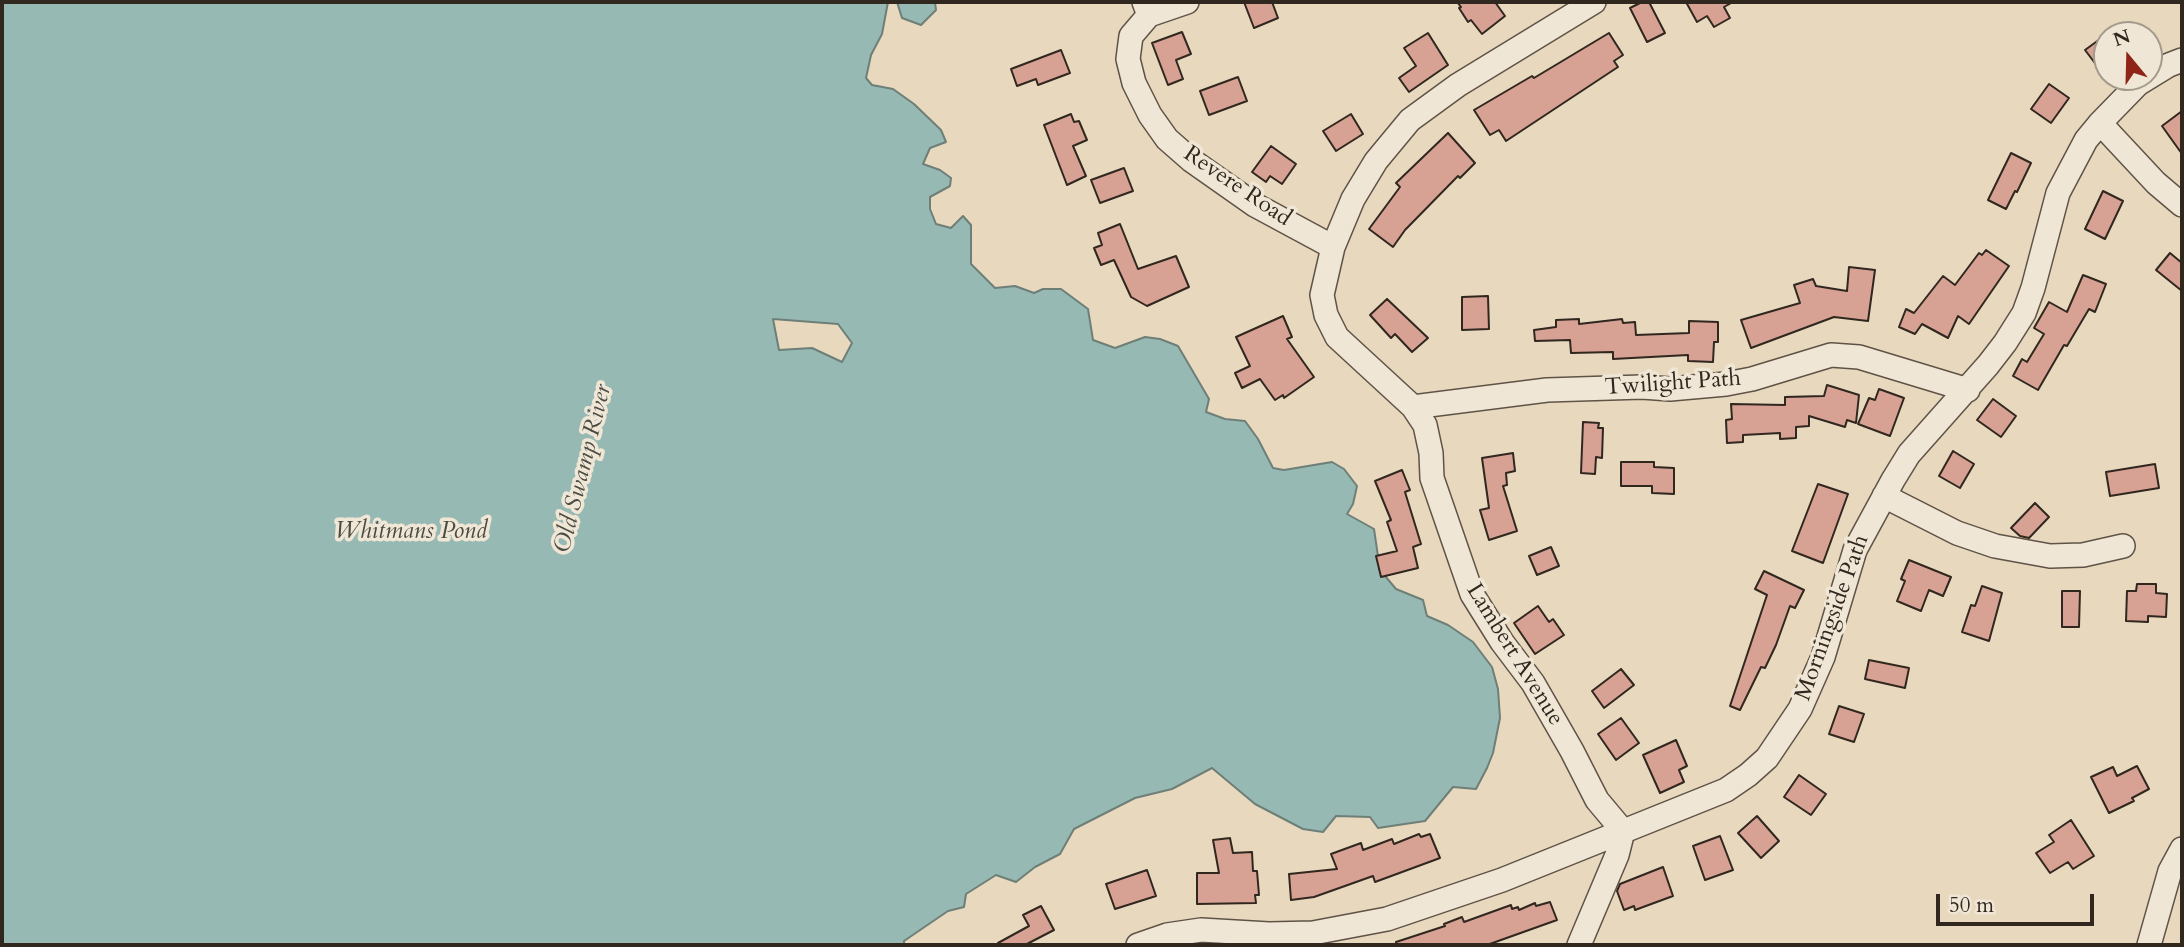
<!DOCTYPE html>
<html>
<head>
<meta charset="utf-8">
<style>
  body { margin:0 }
  #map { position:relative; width:2184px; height:947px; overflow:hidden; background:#e8d8be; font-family:Cardo,serif }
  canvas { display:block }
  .frame { position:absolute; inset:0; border:4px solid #30271e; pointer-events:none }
  .north { position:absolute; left:2093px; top:21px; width:70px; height:70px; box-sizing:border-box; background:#f0e6d5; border:2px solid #a39a8c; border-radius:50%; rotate:341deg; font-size:19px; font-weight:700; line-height:28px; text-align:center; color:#30271e }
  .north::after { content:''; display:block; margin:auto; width:24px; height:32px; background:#8f2418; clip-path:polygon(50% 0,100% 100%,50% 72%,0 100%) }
  .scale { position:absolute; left:1936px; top:894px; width:158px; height:32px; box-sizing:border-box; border:4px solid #30271e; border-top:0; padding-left:9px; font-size:21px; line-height:24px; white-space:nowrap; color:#30271e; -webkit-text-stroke:5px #f0e6d5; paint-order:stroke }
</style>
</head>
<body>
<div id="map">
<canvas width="2184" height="947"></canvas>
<div class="frame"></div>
<div class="north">N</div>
<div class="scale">50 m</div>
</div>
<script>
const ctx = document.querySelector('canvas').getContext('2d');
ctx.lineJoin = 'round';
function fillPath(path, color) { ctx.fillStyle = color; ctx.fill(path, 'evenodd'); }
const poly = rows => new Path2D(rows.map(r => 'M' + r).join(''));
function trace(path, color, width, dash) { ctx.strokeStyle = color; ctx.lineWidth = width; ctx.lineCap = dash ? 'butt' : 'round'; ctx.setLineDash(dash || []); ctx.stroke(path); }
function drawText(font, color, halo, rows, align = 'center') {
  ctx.font = font + ' Cardo,serif'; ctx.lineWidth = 7; ctx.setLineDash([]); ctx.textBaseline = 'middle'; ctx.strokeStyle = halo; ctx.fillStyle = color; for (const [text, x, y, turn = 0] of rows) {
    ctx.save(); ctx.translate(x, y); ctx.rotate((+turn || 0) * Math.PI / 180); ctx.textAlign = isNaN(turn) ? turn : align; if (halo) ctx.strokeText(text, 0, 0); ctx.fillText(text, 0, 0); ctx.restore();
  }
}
const water = poly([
  [2,2,891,2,888,2,882,34,871,55,866,78,872,85,893,89,914,104,941,130,946,142,930,148,923,164,940,170,951,178,950,186,930,197,930,209,936,224,951,228,963,216,971,225,971,264,995,288,1015,286,1034,293,1043,289,1061,289,1088,309,1093,340,1115,348,1145,337,1160,339,1178,346,1209,399,1206,412,1225,419,1245,421,1258,439,1273,468,1284,470,1332,462,1344,469,1357,486,1353,504,1347,514,1374,529,1380,570,1396,589,1423,600,1427,616,1448,625,1473,642,1492,667,1498,689,1500,718,1493,753,1487,768,1476,789,1453,787,1425,821,1378,828,1370,817,1336,816,1323,832,1303,829,1255,804,1212,768,1172,789,1135,798,1074,829,1060,854,1035,867,1016,882,996,875,966,894,964,907,948,911,904,941,904,945,2,945,2,2],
  [773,319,838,324,852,343,842,362,812,348,779,350,773,319],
  [897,2,935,2,936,10,921,25,902,18,897,2]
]);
fillPath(water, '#97b9b4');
trace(water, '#6e7f78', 2);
const building = poly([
  [1244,2,1272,2,1278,18,1254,28,1244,2],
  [1457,2,1495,2,1505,16,1482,34,1471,20,1468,22,1459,8,1461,7,1457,2],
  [1642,2,1649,2,1665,33,1647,42,1630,8,1642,2],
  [1686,2,1733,2,1724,7,1730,18,1714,27,1707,16,1697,22,1686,2],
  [1182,32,1191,54,1176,60,1183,79,1168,85,1152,43,1182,32],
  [1428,33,1448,65,1409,92,1399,78,1416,66,1404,48,1428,33],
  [1609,33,1623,55,1614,61,1618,67,1506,141,1499,130,1490,135,1474,110,1532,76,1534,78,1609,33],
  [2107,34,2107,79,2085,50,2107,34],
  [1061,50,1070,73,1038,85,1036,79,1017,86,1011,69,1061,50],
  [1238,77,1247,101,1209,115,1200,91,1238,77],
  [2049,84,2069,98,2051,123,2031,109,2049,84],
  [2182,111,2182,154,2162,126,2182,111],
  [1071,114,1074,122,1079,121,1087,140,1073,146,1086,176,1067,185,1044,125,1071,114],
  [1351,114,1363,134,1336,151,1323,131,1351,114],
  [1448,133,1475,163,1460,178,1458,176,1405,230,1393,247,1369,229,1400,187,1396,183,1448,133],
  [1271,146,1296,164,1282,184,1270,176,1266,182,1252,172,1271,146],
  [2011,153,2031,163,2017,192,2015,191,2006,209,1988,200,2011,153],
  [1124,168,1133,191,1100,203,1091,180,1124,168],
  [2103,191,2123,201,2105,239,2085,229,2103,191],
  [1120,224,1138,269,1176,256,1189,287,1147,306,1131,297,1114,260,1101,265,1094,248,1102,245,1098,233,1120,224],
  [1986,250,2009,266,1969,324,1958,316,1948,338,1922,324,1915,334,1899,327,1906,309,1914,313,1943,276,1955,285,1979,253,1982,255,1986,250],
  [2170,253,2182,263,2182,291,2156,270,2170,253],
  [1849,267,1875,270,1868,321,1834,317,1751,348,1741,320,1800,303,1794,285,1813,279,1816,286,1847,291,1849,267],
  [2083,275,2106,284,2095,312,2089,309,2067,346,2064,345,2038,390,2013,376,2022,359,2027,362,2044,334,2034,328,2049,302,2067,312,2083,275],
  [1488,296,1489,329,1462,330,1462,297,1488,296],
  [1387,299,1428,338,1412,352,1395,334,1391,338,1370,315,1387,299],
  [1283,316,1292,337,1287,339,1314,377,1284,398,1283,395,1275,400,1260,379,1242,388,1235,373,1250,366,1236,337,1283,316],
  [1579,319,1579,324,1622,319,1623,323,1635,322,1636,335,1689,333,1689,321,1718,322,1718,342,1714,342,1713,362,1688,361,1688,355,1613,359,1613,352,1571,353,1570,340,1535,341,1534,330,1556,327,1556,320,1579,319],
  [1827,385,1859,395,1856,423,1847,420,1845,427,1809,416,1809,426,1796,427,1796,438,1780,439,1780,433,1743,435,1743,442,1727,443,1726,420,1732,419,1731,404,1785,405,1785,397,1824,396,1827,385],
  [1879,389,1904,398,1890,436,1858,424,1869,398,1875,400,1879,389],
  [1993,399,2016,416,2001,437,1977,420,1993,399],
  [1583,422,1599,423,1598,428,1603,428,1602,458,1596,457,1595,474,1581,473,1583,422],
  [1953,451,1974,464,1960,488,1939,476,1953,451],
  [1513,453,1515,471,1506,473,1507,485,1503,486,1517,531,1489,540,1480,510,1489,508,1482,458,1513,453],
  [1621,462,1654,462,1654,467,1674,468,1674,494,1652,493,1652,486,1621,486,1621,462],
  [2155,464,2159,488,2110,496,2106,472,2155,464],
  [1402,470,1410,490,1405,492,1421,544,1413,547,1418,568,1381,577,1376,556,1397,551,1387,522,1391,520,1375,481,1402,470],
  [1818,484,1848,494,1823,563,1792,551,1818,484],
  [2035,503,2049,517,2029,538,2020,536,2011,528,2035,503],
  [1551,547,1559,566,1537,575,1529,556,1551,547],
  [1909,560,1951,577,1943,596,1929,590,1921,611,1897,601,1905,581,1901,579,1909,560],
  [1764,571,1804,590,1795,608,1790,606,1776,645,1765,668,1761,667,1740,710,1730,706,1767,595,1755,589,1764,571],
  [2137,584,2156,584,2156,593,2167,594,2166,617,2148,616,2148,622,2126,621,2127,591,2136,591,2137,584],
  [1982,586,2002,593,1989,641,1962,632,1971,605,1975,606,1982,586],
  [2062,591,2080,591,2079,627,2062,627,2062,591],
  [1538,606,1549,622,1553,619,1564,635,1535,654,1514,623,1538,606],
  [1869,660,1909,668,1905,688,1865,679,1869,660],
  [1621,669,1634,685,1604,708,1592,691,1621,669],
  [1839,706,1864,714,1854,742,1829,734,1839,706],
  [1621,718,1639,743,1616,760,1598,734,1621,718],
  [1676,740,1687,766,1679,770,1684,782,1660,793,1643,755,1676,740],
  [2137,766,2149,789,2132,798,2134,801,2109,813,2091,777,2113,767,2117,776,2137,766],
  [1799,775,1826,794,1811,815,1784,797,1799,775],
  [1757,816,1779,841,1761,858,1738,833,1757,816],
  [2071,820,2094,856,2073,869,2068,862,2050,873,2036,853,2054,842,2049,835,2071,820],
  [1419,834,1421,837,1430,834,1440,858,1375,882,1373,876,1314,897,1291,900,1289,874,1337,869,1331,854,1361,843,1363,850,1392,839,1394,844,1419,834],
  [1720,836,1733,870,1705,880,1693,846,1720,836],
  [1230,838,1233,853,1252,852,1253,871,1257,871,1259,895,1255,895,1256,903,1197,904,1197,873,1219,873,1213,840,1230,838],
  [1663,867,1673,896,1635,910,1634,906,1624,910,1617,891,1620,884,1663,867],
  [1147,870,1156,896,1115,909,1106,884,1147,870],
  [1550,902,1557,920,1487,945,1396,945,1396,942,1445,926,1444,924,1462,917,1464,922,1511,905,1512,909,1518,907,1519,910,1535,903,1536,906,1550,902],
  [1041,906,1054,930,1025,945,999,945,998,943,1029,926,1023,915,1041,906]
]);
fillPath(building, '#d7a194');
trace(building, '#30271e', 2);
const street = poly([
  [1144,2,1149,15,1131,36,1128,59,1134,83,1150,115,1167,139,1191,160,1255,205,1333,247],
  [1149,15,1187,2],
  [2100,123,2156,183,2182,205],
  [1413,407,1547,390,1642,387,1670,389,1726,384,1752,379,1831,355,1859,357,1968,390],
  [1884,496,1957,533,1995,546,2050,556,2083,555,2123,546],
  [1138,945,1167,935,1201,930,1269,934,1313,933,1387,919,1502,880,1726,790,1748,775,1767,758,1800,709,1823,657,1855,550,1893,480,1909,454,1988,365,2005,343,2024,313,2033,288,2058,193,2086,140,2100,123,2138,84,2169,65,2182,60],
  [1579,945,1617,855,1623,831,1597,800,1572,751,1533,683,1502,642,1472,594,1432,478,1431,453,1425,425,1413,407,1337,337,1326,315,1322,295,1333,247,1353,199,1376,161,1410,120,1458,85,1594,2],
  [2149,945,2170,871,2182,849]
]);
trace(street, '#5e5346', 26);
trace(street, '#f0e6d5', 23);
drawText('23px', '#30271e', '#f0e6d5', [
  ["Revere Road",1237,187,34],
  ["Twilight Path",1673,384,-4],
  ["Morningside Path",1833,618,-70],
  ["Lambert Avenue",1514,655,58]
]);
drawText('italic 24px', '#4a4c44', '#f0e6d5', [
  ["Old Swamp River",584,469,-76],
  ["Whitmans Pond",411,532]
]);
</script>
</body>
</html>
